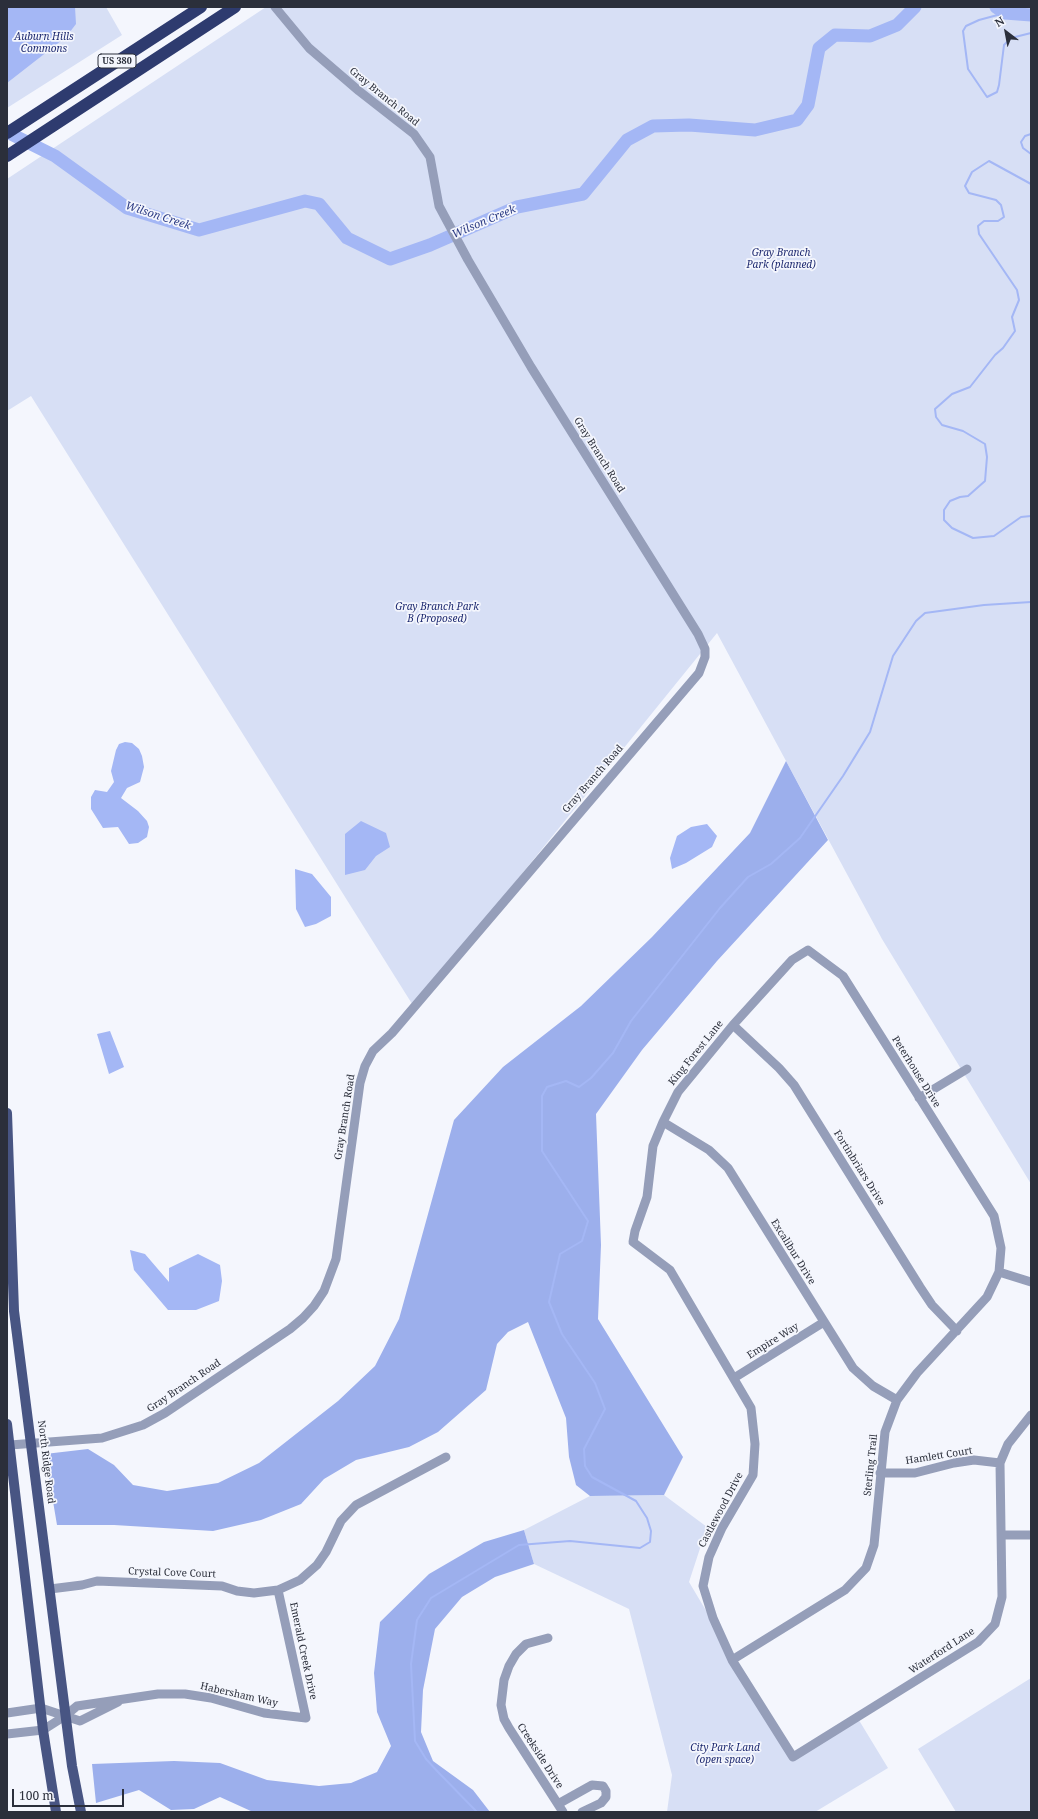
<!DOCTYPE html>
<html>
<head>
<meta charset="utf-8">
<style>
  body { margin:0 }
  #map { position:relative; width:1038px; height:1819px; overflow:hidden; background:#f4f6fd; font-family:"Noto Serif",serif }
  canvas { display:block }
  .frame { position:absolute; inset:0; border:8px solid #2b2f3b; pointer-events:none }
  .north { position:absolute; left:986px; top:12px; width:40px; height:40px; -webkit-text-stroke:3px #f4f6fd; paint-order:stroke; rotate:328deg; font-size:11px; font-weight:700; line-height:16px; text-align:center; color:#2b2f3b }
  .north::after { content:''; display:block; margin:auto; width:14px; height:18px; background:#2b2f3b; clip-path:polygon(50% 0,100% 100%,50% 72%,0 100%) }
  .scale { position:absolute; left:12px; top:1789px; width:112px; height:18px; box-sizing:border-box; border:2px solid #2b2f3b; border-top:0; padding-left:5px; font-size:12px; line-height:14px; white-space:nowrap; color:#2b2f3b; -webkit-text-stroke:3px #f4f6fd; paint-order:stroke }
</style>
</head>
<body>
<div id="map">
<canvas width="1038" height="1819"></canvas>
<div class="frame"></div>
<div class="north">N</div>
<div class="scale">100 m</div>
</div>
<script>
const ctx = document.querySelector('canvas').getContext('2d');
ctx.lineJoin = 'round';
function fillPath(path, color) { ctx.fillStyle = color; ctx.fill(path, 'evenodd'); }
const poly = rows => new Path2D(rows.map(r => 'M' + r).join(''));
function trace(path, color, width, dash) { ctx.strokeStyle = color; ctx.lineWidth = width; ctx.lineCap = dash ? 'butt' : 'round'; ctx.setLineDash(dash || []); ctx.stroke(path); }
function drawText(font, color, halo, rows, align = 'center') {
  ctx.font = font + ' "Noto Serif",serif'; ctx.lineWidth = 3.5; ctx.setLineDash([]); ctx.textBaseline = 'middle'; ctx.strokeStyle = halo; ctx.fillStyle = color; for (const [text, x, y, turn = 0] of rows) {
    ctx.save(); ctx.translate(x, y); ctx.rotate((+turn || 0) * Math.PI / 180); ctx.textAlign = isNaN(turn) ? turn : align; if (halo) ctx.strokeText(text, 0, 0); ctx.fillText(text, 0, 0); ctx.restore();
  }
}
fillPath(poly([
  [7,7,106,7,122,35,7,108],
  [266,7,1031,7,1031,1184,882,939,717,633,414,1007,31,396,7,411,7,179],
  [664,1495,707,1527,689,1582,793,1757,857,1717,888,1768,815,1812,667,1812,672,1775,629,1609,534,1564,524,1530,590,1496],
  [1031,1678,1031,1812,956,1812,918,1749]
]), '#d7dff5');
fillPath(poly([
  [786,761,828,840,717,961,642,1050,596,1114,601,1245,598,1319,683,1457,664,1495,590,1496,576,1485,569,1457,566,1418,528,1322,508,1332,497,1344,486,1390,438,1432,409,1447,356,1460,324,1479,301,1504,261,1520,213,1531,114,1525,57,1525,45,1454,88,1449,114,1465,133,1485,167,1491,218,1483,259,1463,338,1401,375,1366,399,1319,454,1120,503,1067,581,1006,652,937,750,833],
  [524,1530,534,1564,495,1577,462,1597,435,1629,423,1690,421,1732,433,1761,473,1790,490,1812,253,1812,220,1797,194,1809,171,1810,139,1790,96,1803,92,1764,174,1761,220,1763,267,1780,319,1786,351,1783,377,1772,391,1746,377,1712,374,1673,380,1622,429,1574,484,1542]
]), '#9cafec');
fillPath(poly([
  [7,7,75,7,76,24,66,37,7,83],
  [125,742,132,743,139,749,142,756,144,767,140,782,127,788,121,798,138,811,147,821,149,827,147,837,138,843,129,844,118,827,103,828,91,809,91,797,95,790,107,792,114,782,111,771,116,750,119,744],
  [361,821,386,833,390,847,376,856,365,870,345,875,345,834],
  [707,824,717,836,712,847,686,863,672,869,670,858,677,836,691,827],
  [295,869,312,874,331,897,331,916,316,924,305,927,296,909],
  [110,1031,124,1067,109,1074,97,1034],
  [130,1250,145,1254,169,1282,169,1268,198,1254,220,1265,222,1281,219,1301,196,1310,168,1310,134,1270]
]), '#a4b7f5');
trace(poly([
  [1005,13,979,20,966,26,963,31,968,69,987,97,997,92,999,85,1004,45,1011,38,1031,33],
  [1031,134,1025,136,1021,142,1023,148,1031,154],
  [1031,184,989,161,972,172,965,186,969,193,996,200,1001,205,1004,217,998,221,984,221,978,226,979,234,1017,290,1019,300,1012,317,1015,331,1003,348,995,355,970,387,952,394,935,409,936,417,942,425,963,431,985,444,987,457,985,481,968,496,960,497,950,501,944,510,944,520,952,528,973,538,994,536,1021,517,1031,516],
  [477,1812,438,1772,426,1759,415,1741,411,1664,417,1620,431,1598,519,1545,570,1541,640,1548,650,1542,651,1531,647,1518,636,1501,592,1477,585,1466,584,1449,605,1409,595,1383,562,1334,549,1302,560,1254,582,1241,588,1221,542,1151,542,1096,547,1087,566,1081,579,1087,591,1078,613,1053,631,1021,720,908,748,877,771,864,800,838,843,776,870,732,893,656,916,621,925,613,984,605,1031,602]
]), '#a4b7f5', 2);
trace(poly([
  [996,7,1005,13,1031,15],
  [7,132,55,156,127,208,199,230,305,201,319,204,347,238,390,259,430,245,517,207,583,194,627,140,653,126,689,125,755,130,797,120,808,105,819,48,835,35,870,36,897,25,915,7]
]), '#a4b7f5', 13);
trace(poly([
  [733,1025,779,1068,794,1085,920,1287,932,1305,957,1331],
  [919,1098,967,1069],
  [663,1122,709,1150,728,1168,853,1368,873,1386,897,1400],
  [999,1272,1031,1282],
  [734,1378,824,1322],
  [10,1445,102,1438,143,1425,165,1413,290,1329,303,1318,314,1306,324,1291,336,1259,360,1083,365,1066,373,1051,392,1033,699,673,705,657,705,649,698,634,531,367,468,260,439,206,430,157,414,134,359,91,309,48,275,7],
  [880,1473,915,1473,954,1463,974,1460,1000,1463],
  [1001,1535,1031,1535],
  [50,1589,82,1585,97,1581,222,1586,237,1591,254,1593,278,1590,300,1580,317,1565,326,1552,341,1521,356,1505,446,1457],
  [548,1638,526,1644,516,1654,509,1666,504,1680,501,1705,504,1719,509,1728,563,1812],
  [732,1660,845,1590,866,1568,874,1545,885,1432,897,1400,917,1373,987,1297,999,1272,1001,1248,994,1216,843,976,808,950,792,960,733,1025,678,1092,663,1122,653,1146,647,1197,635,1231,633,1242,670,1270,751,1408,755,1444,753,1475,722,1528,709,1557,703,1586,713,1618,732,1660,793,1757,978,1642,995,1624,1002,1597,1000,1463,1008,1444,1031,1415],
  [7,1713,41,1708,80,1721,118,1702],
  [7,1734,43,1730,65,1716,77,1706,158,1694,185,1694,211,1698,264,1713,306,1718,278,1590],
  [558,1804,592,1785,603,1786,606,1791,606,1797,601,1803,582,1812]
]), '#959eb9', 9);
trace(poly([
  [7,1113,14,1311,72,1766,81,1812],
  [7,1424,43,1730,56,1812]
]), '#485583', 10);
trace(poly([
  [7,133,201,7],
  [7,156,235,7]
]), '#2e3b6f', 12);
for (const [x, y, w] of [
  [117,61,38]
]) { const box = new Path2D(); box.roundRect(x - w / 2, y - 7, w, 14, 3); ctx.fillStyle = '#f4f6fd'; ctx.fill(box); trace(box, '#2b2f3b', 1); }
drawText('bold 9px', '#2b2f3b', null, [
  ["US 380",117,61]
]);
drawText('italic 10px', '#1e2a70', '#f4f6fd', [
  ["Auburn Hills",44,37],
  ["Commons",44,49],
  ["Gray Branch",781,253],
  ["Park (planned)",781,265],
  ["Gray Branch Park",437,607],
  ["B (Proposed)",437,619],
  ["City Park Land",725,1748],
  ["(open space)",725,1760]
]);
drawText('10px', '#2b2f3b', '#f4f6fd', [
  ["Gray Branch Road",384,97,39],
  ["Gray Branch Road",599,455,58],
  ["Gray Branch Road",593,779,-49],
  ["King Forest Lane",696,1053,-51],
  ["Peterhouse Drive",916,1072,58],
  ["Gray Branch Road",345,1117,-81],
  ["Fortinbriars Drive",859,1168,58],
  ["Excalibur Drive",793,1252,58],
  ["Empire Way",773,1341,-32],
  ["Gray Branch Road",184,1386,-34],
  ["Hamlett Court",939,1456,-9],
  ["North Ridge Road",46,1462,83],
  ["Sterling Trail",871,1465,-84],
  ["Castlewood Drive",721,1510,-62],
  ["Crystal Cove Court",172,1573,2],
  ["Emerald Creek Drive",303,1651,78],
  ["Waterford Lane",942,1651,-33],
  ["Habersham Way",239,1695,13],
  ["Creekside Drive",540,1756,57]
]);
drawText('italic 11px', '#2d3c84', '#f4f6fd', [
  ["Wilson Creek",158,216,18],
  ["Wilson Creek",484,222,-23]
]);
</script>
</body>
</html>
